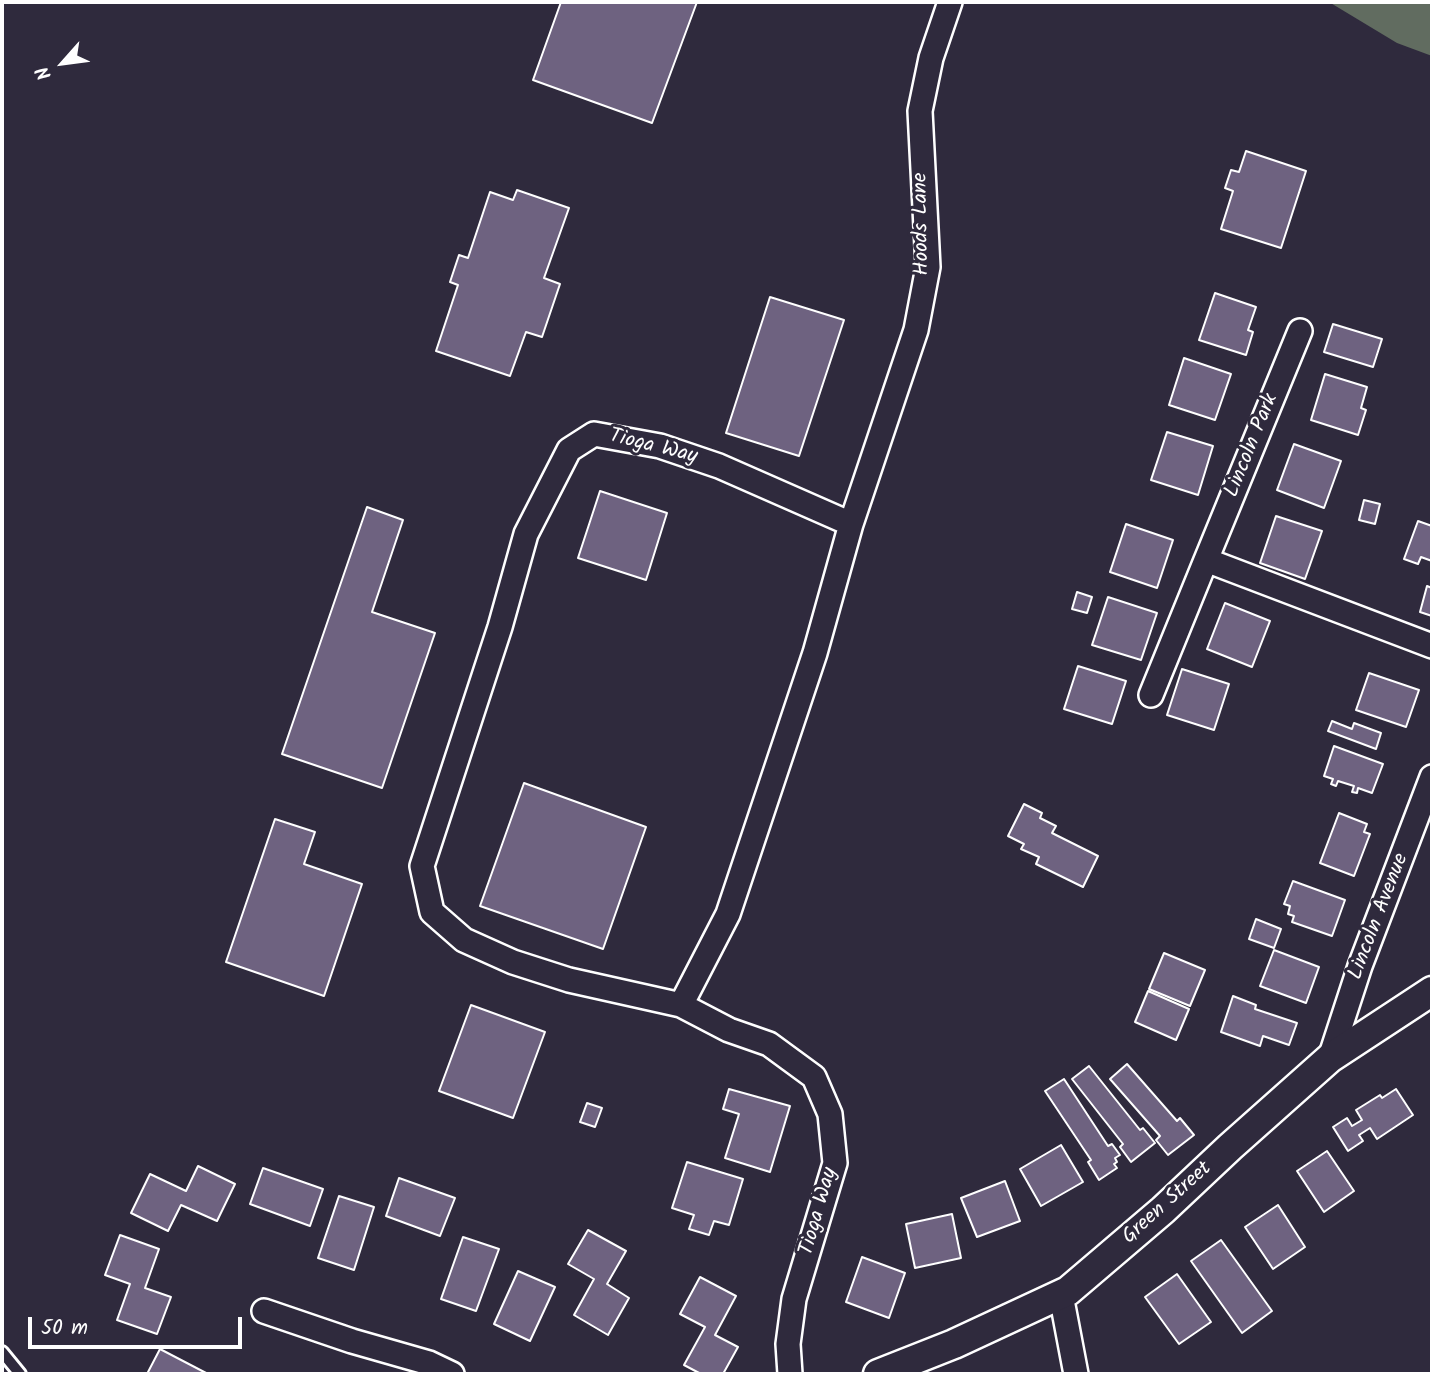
<!DOCTYPE html>
<html>
<head>
<meta charset="utf-8">
<style>
  body { margin:0 }
  #map { position:relative; width:1434px; height:1376px; overflow:hidden; background:#2f2a3d; font-family:Kalam,sans-serif }
  canvas { display:block }
  .frame { position:absolute; inset:0; border:4px solid #fff; pointer-events:none }
  .north { position:absolute; left:28px; top:28px; width:70px; height:70px; -webkit-text-stroke:5px #2f2a3d; paint-order:stroke; rotate:242deg; font-size:19px; font-weight:700; line-height:28px; text-align:center; color:#fff }
  .north::after { content:''; display:block; margin:auto; width:24px; height:32px; background:#fff; clip-path:polygon(50% 0,100% 100%,50% 72%,0 100%) }
  .scale { position:absolute; left:28px; top:1317px; width:214px; height:32px; box-sizing:border-box; border:4px solid #fff; border-top:0; padding-left:9px; font-size:21px; line-height:24px; white-space:nowrap; color:#fff; -webkit-text-stroke:5px #2f2a3d; paint-order:stroke }
</style>
</head>
<body>
<div id="map">
<canvas width="1434" height="1376"></canvas>
<div class="frame"></div>
<div class="north">N</div>
<div class="scale">50 m</div>
</div>
<script>
const ctx = document.querySelector('canvas').getContext('2d');
ctx.lineJoin = 'round';
function fillPath(path, color) { ctx.fillStyle = color; ctx.fill(path, 'evenodd'); }
const poly = rows => new Path2D(rows.map(r => 'M' + r).join(''));
function trace(path, color, width, dash) { ctx.strokeStyle = color; ctx.lineWidth = width; ctx.lineCap = dash ? 'butt' : 'round'; ctx.setLineDash(dash || []); ctx.stroke(path); }
function drawText(font, color, halo, rows, align = 'center') {
  ctx.font = font + ' Kalam,sans-serif'; ctx.lineWidth = 6; ctx.setLineDash([]); ctx.textBaseline = 'middle'; ctx.strokeStyle = halo; ctx.fillStyle = color; for (const [text, x, y, turn = 0] of rows) {
    ctx.save(); ctx.translate(x, y); ctx.rotate((+turn || 0) * Math.PI / 180); ctx.textAlign = isNaN(turn) ? turn : align; if (halo) ctx.strokeText(text, 0, 0); ctx.fillText(text, 0, 0); ctx.restore();
  }
}
fillPath(poly([
  [1329,2,1432,2,1432,56,1397,43]
]), '#616c60');
const building = poly([
  [561,2,697,2,652,123,533,80,561,2],
  [1246,151,1306,171,1281,248,1221,229,1233,191,1225,188,1231,170,1239,172,1246,151],
  [517,190,569,208,544,278,560,284,542,337,526,332,510,376,436,351,458,285,450,282,459,255,468,258,490,192,513,200,517,190],
  [1215,293,1256,307,1248,330,1253,332,1246,355,1199,340,1215,293],
  [770,297,844,320,799,456,726,433,770,297],
  [1333,324,1382,339,1373,367,1324,352,1333,324],
  [1184,358,1231,374,1215,420,1169,405,1184,358],
  [1325,374,1367,387,1361,408,1366,410,1358,435,1311,420,1325,374],
  [1167,432,1213,446,1198,495,1151,480,1167,432],
  [1294,444,1341,461,1324,508,1277,490,1294,444],
  [600,491,667,513,646,580,578,558,600,491],
  [1364,500,1380,504,1375,524,1359,520,1364,500],
  [367,507,403,520,372,612,435,633,382,788,282,754,367,507],
  [1276,516,1322,531,1305,579,1260,563,1276,516],
  [1418,521,1432,526,1432,561,1421,557,1418,564,1404,559,1418,521],
  [1126,524,1173,540,1157,588,1110,572,1126,524],
  [1427,586,1432,588,1432,616,1420,612,1427,586],
  [1077,592,1092,597,1087,613,1072,609,1077,592],
  [1108,597,1157,613,1141,660,1092,645,1108,597],
  [1225,603,1270,621,1252,667,1207,649,1225,603],
  [1078,666,1126,681,1112,724,1064,709,1078,666],
  [1182,669,1229,684,1214,730,1167,715,1182,669],
  [1369,673,1419,690,1406,727,1356,710,1369,673],
  [1332,721,1352,729,1354,723,1381,733,1376,749,1328,731,1332,721],
  [1334,746,1383,764,1372,793,1358,788,1357,793,1352,792,1354,786,1338,781,1336,786,1331,784,1333,779,1324,776,1334,746],
  [524,783,646,827,603,949,480,906,524,783],
  [1024,804,1042,813,1040,818,1056,826,1052,833,1098,856,1083,887,1036,864,1039,857,1021,849,1024,844,1008,836,1024,804],
  [1339,813,1367,824,1364,832,1370,834,1354,876,1320,863,1339,813],
  [275,819,315,832,304,864,362,884,324,996,226,962,275,819],
  [1293,881,1345,900,1332,936,1292,922,1294,916,1288,914,1290,906,1284,904,1293,881],
  [1256,919,1281,929,1274,948,1249,939,1256,919],
  [1274,950,1319,967,1306,1003,1260,986,1274,950],
  [1164,953,1205,970,1190,1006,1149,989,1164,953],
  [1148,991,1189,1009,1176,1040,1135,1022,1148,991],
  [1233,996,1256,1005,1255,1009,1297,1023,1289,1045,1263,1036,1260,1046,1221,1032,1233,996],
  [471,1005,545,1032,513,1118,439,1091,471,1005],
  [1127,1064,1177,1121,1180,1118,1194,1135,1168,1155,1156,1140,1160,1136,1110,1079,1127,1064],
  [1089,1066,1140,1130,1143,1128,1155,1143,1131,1162,1120,1147,1123,1144,1072,1079,1089,1066],
  [1064,1079,1108,1146,1112,1144,1120,1155,1115,1158,1117,1162,1114,1164,1117,1168,1099,1180,1088,1162,1091,1160,1045,1091,1064,1079],
  [729,1089,790,1106,770,1172,725,1158,739,1114,723,1109,729,1089],
  [1396,1089,1413,1115,1377,1139,1370,1128,1359,1135,1363,1141,1348,1151,1333,1127,1347,1118,1352,1126,1362,1120,1356,1110,1380,1095,1382,1098,1396,1089],
  [587,1103,602,1108,595,1127,580,1122,587,1103],
  [1061,1145,1083,1182,1041,1206,1020,1169,1061,1145],
  [1327,1151,1354,1191,1324,1212,1297,1171,1327,1151],
  [687,1162,743,1179,729,1225,714,1221,709,1235,689,1229,694,1215,672,1208,687,1162],
  [198,1166,235,1184,217,1221,181,1205,168,1231,131,1213,150,1174,186,1191,198,1166],
  [263,1168,323,1189,310,1226,250,1204,263,1168],
  [399,1178,455,1198,440,1236,386,1216,399,1178],
  [1005,1181,1020,1221,977,1237,961,1198,1005,1181],
  [339,1196,374,1207,354,1270,318,1258,339,1196],
  [1278,1205,1305,1247,1273,1269,1245,1227,1278,1205],
  [952,1214,961,1258,915,1268,906,1224,952,1214],
  [588,1230,626,1251,607,1284,629,1298,608,1335,574,1315,594,1279,568,1264,588,1230],
  [120,1235,159,1249,145,1288,171,1297,157,1334,117,1320,130,1284,105,1275,120,1235],
  [463,1237,499,1249,476,1311,441,1299,463,1237],
  [1221,1240,1272,1311,1242,1333,1191,1261,1221,1240],
  [862,1257,905,1273,889,1318,846,1302,862,1257],
  [518,1271,555,1287,530,1341,494,1324,518,1271],
  [1177,1274,1211,1322,1179,1344,1145,1297,1177,1274],
  [700,1277,736,1296,715,1335,738,1347,723,1374,701,1374,684,1365,705,1327,680,1314,700,1277],
  [160,1349,208,1374,147,1374,160,1349]
]);
fillPath(building, '#6e6280');
trace(building, '#fff', 2);
const service = poly([
  [2,1352,20,1374]
]);
const minor = poly([
  [1206,560,1300,331],
  [1151,695,1206,560,1432,646],
  [681,1005,728,914,815,653,851,524,916,330,928,267,920,111,931,58,950,2],
  [1330,1058,1360,966,1432,777],
  [1061,1295,1076,1374],
  [264,1311,352,1341,429,1363,452,1374],
  [790,1374,788,1344,794,1299,835,1163,830,1114,814,1077,769,1044,729,1030,681,1005,569,980,513,962,464,940,432,912,422,866,500,627,526,534,569,450,594,434,660,446,719,466,851,524]
]);
const tertiary = poly([
  [878,1374,954,1344,1068,1291,1163,1210,1230,1147,1330,1058,1432,991]
]);
trace(service, '#fff', 16);
trace(minor, '#fff', 28);
trace(tertiary, '#fff', 33);
trace(service, '#2f2a3d', 10);
trace(minor, '#2f2a3d', 23);
trace(tertiary, '#2f2a3d', 28);
drawText('21px', '#fff', '#2f2a3d', [
  ["Hoods Lane",923,224,-91],
  ["Lincoln Park",1253,446,-68],
  ["Tioga Way",653,448,14],
  ["Lincoln Avenue",1380,917,-69],
  ["Green Street",1168,1204,-42],
  ["Tioga Way",820,1212,-74]
]);
</script>
</body>
</html>
